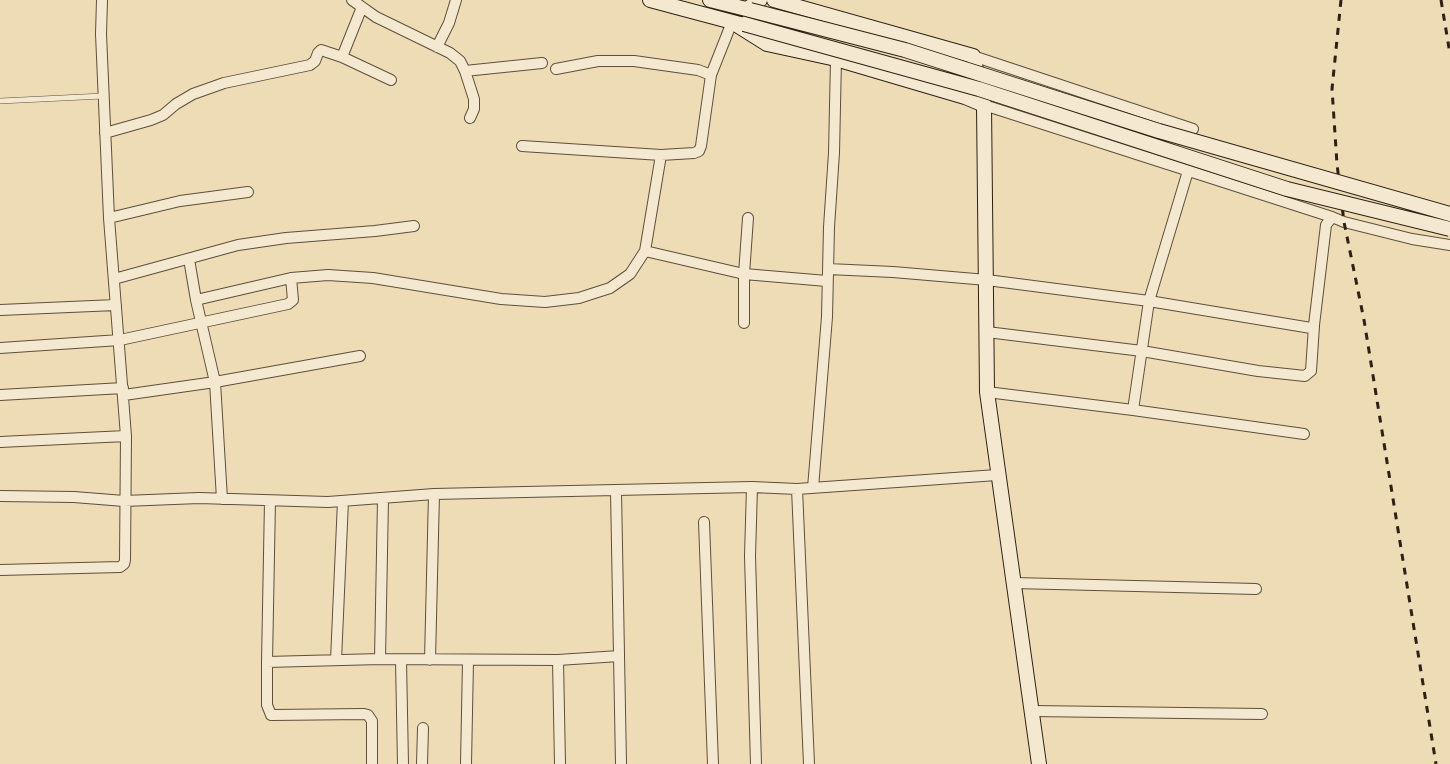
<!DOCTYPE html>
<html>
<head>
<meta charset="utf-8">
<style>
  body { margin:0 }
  canvas { display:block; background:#eedcb7 }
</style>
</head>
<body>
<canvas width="1450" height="764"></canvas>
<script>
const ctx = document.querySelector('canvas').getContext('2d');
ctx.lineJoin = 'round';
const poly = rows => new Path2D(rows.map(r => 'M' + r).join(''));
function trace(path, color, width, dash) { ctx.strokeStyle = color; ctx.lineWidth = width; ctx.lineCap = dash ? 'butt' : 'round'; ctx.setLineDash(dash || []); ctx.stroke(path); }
const service = poly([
  [0,101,103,96]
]);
const minor = poly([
  [352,0,376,17,450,53,460,61,465,71,474,99,474,109,470,118],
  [362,7,342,57,391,80],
  [437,47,449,23,456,0],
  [973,56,1193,129],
  [556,69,598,61,634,61,698,70,711,75],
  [465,71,542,63],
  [984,105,1332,217],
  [105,133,151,120,163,115,176,104,193,94,224,83,310,65,315,61,318,53,321,50,342,57],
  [522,146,661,155],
  [109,218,180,201,248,192],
  [645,251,744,274,827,281],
  [189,259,196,300,215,382,222,499],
  [828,269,893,272,987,280,1149,301,1311,328,1314,325,1326,225,1332,217,1344,222,1412,239,1450,245],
  [114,279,238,245,286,238,375,231,414,226],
  [196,300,291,278,328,275,373,278,501,299,545,302,579,298,610,288,630,274,645,251,661,155,694,153,699,151,701,146,711,75,732,22],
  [0,310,116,305],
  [744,323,744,274,748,218],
  [987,332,1142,351,1258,371,1305,376,1311,371,1314,326],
  [0,348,120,340,288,304,293,300,291,278],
  [987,392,1133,410,1304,434],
  [0,395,123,388],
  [124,395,215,382,360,356],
  [1133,410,1149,301,1188,171],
  [0,442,126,436],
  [752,487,750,556,756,764],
  [813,488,827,317,829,227,834,153,836,59],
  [797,489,809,764],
  [616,491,621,764],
  [0,496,74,497,124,501,199,498,328,502,434,494,752,487,797,489,997,475],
  [270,501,267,662,380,659,558,660,619,656],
  [704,522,713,764],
  [0,570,120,567,124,564,125,560,126,436,109,218,101,34,102,0],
  [1014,583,1256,589],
  [380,659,383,499],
  [336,660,343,501],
  [401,660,403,764],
  [430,660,434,494],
  [558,660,560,764],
  [267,662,267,705,271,715,364,714,368,715,372,721,372,764],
  [1031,711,1262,714],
  [422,764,423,728],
  [466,764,468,661]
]);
const secondary = poly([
  [650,0,740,24],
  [710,0,750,10],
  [774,0,973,56,984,105,987,392,1039,764],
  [747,9,760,0],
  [732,22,767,44,836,59,965,97,984,105]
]);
trace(service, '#5d503c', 6);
trace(minor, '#5d503c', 12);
trace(secondary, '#2d2113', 16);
trace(service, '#f4e8d0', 5);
trace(minor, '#f4e8d0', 10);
trace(secondary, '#f4e8d0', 14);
trace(poly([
  [1341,0,1332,89,1337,164,1344,222,1364,320,1436,764],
  [1441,0,1450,54]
]), '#2d2113', 3, [7, 7]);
const secondaryBridge = poly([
  [750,10,905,50,1159,131,1450,214],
  [744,24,979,89,1287,189,1450,229]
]);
trace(secondaryBridge, '#2d2113', 16, []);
trace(secondaryBridge, '#f4e8d0', 14);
</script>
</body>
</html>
